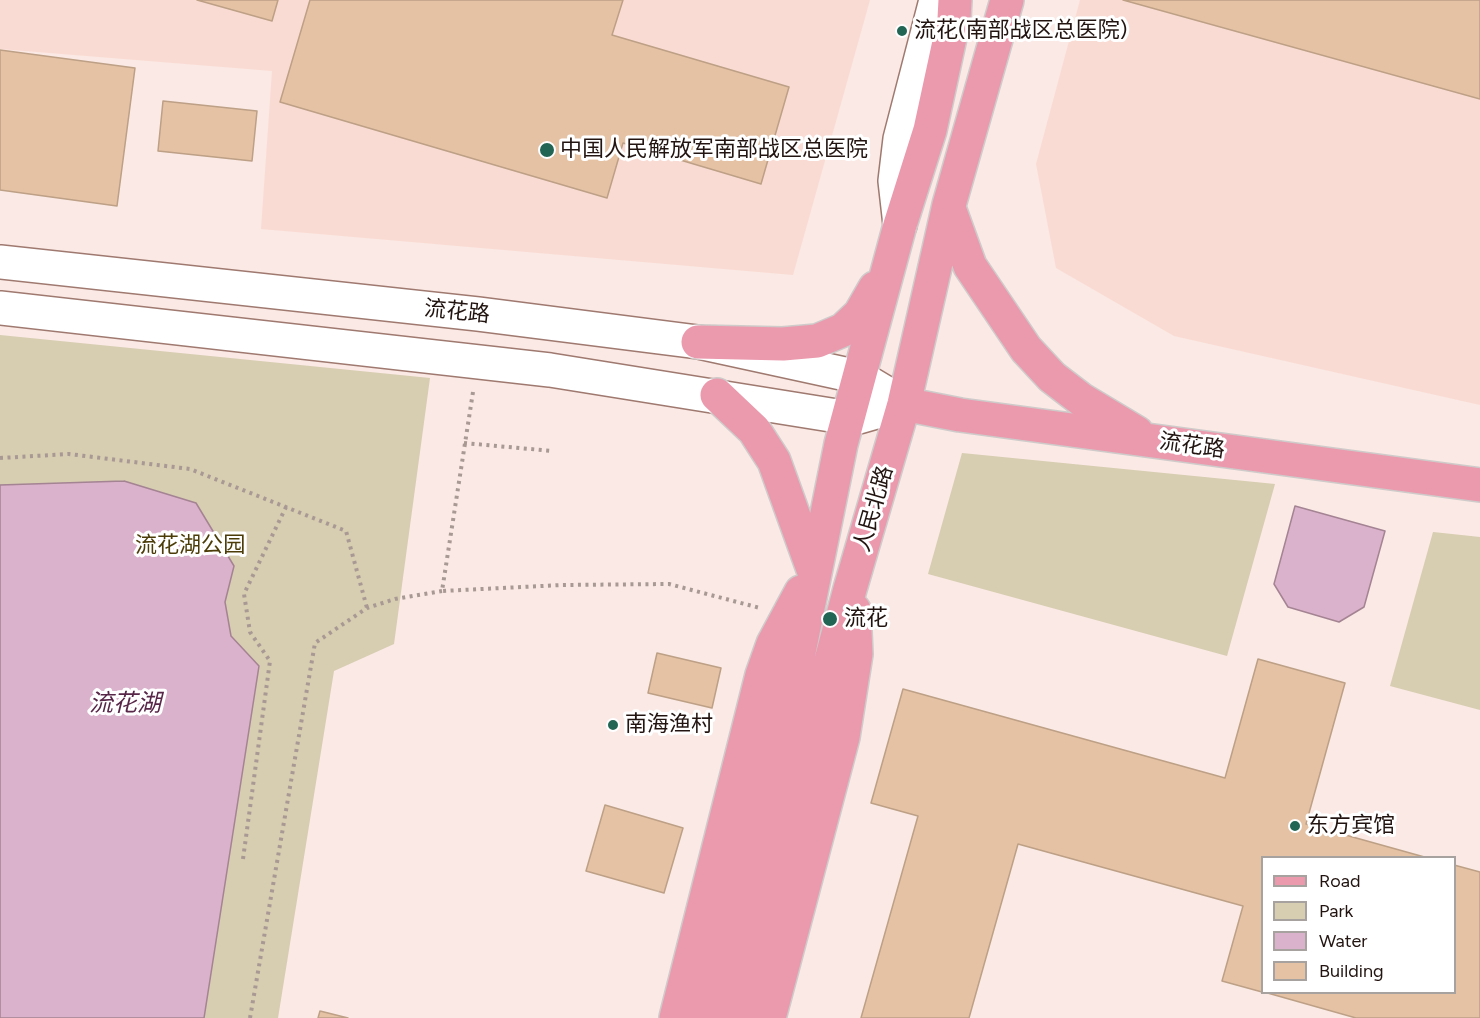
<!DOCTYPE html>
<html>
<head>
<meta charset="utf-8">
<style>
  body { margin:0 }
  #map { position:relative; width:1480px; height:1018px; overflow:hidden; background:#fae9e4; font-family:Figtree,sans-serif }
  canvas { display:block }
  .legend { position:absolute; left:1261px; top:856px; width:195px; height:138px; box-sizing:border-box; background:#fff; border:2px solid #a7a19f; margin:0; padding:8px 10px; list-style:none; font-size:18px; color:#221410 }
  .legend li { display:flex; align-items:center; gap:12px; height:30px }
  .legend b { width:30px; border:2px solid #a7a19f }
</style>
</head>
<body>
<div id="map">
<canvas width="1480" height="1018"></canvas>
<ul class="legend">
<li><b style="height:8px;background:#eb99ad"></b>Road</li>
<li><b style="height:16px;background:#d7cdb1"></b>Park</li>
<li><b style="height:16px;background:#dbb2cb"></b>Water</li>
<li><b style="height:16px;background:#e5c2a4"></b>Building</li>
</ul>
</div>
<script>
const ctx = document.querySelector('canvas').getContext('2d');
ctx.lineJoin = 'round';
function fillPath(path, color) { ctx.fillStyle = color; ctx.fill(path, 'evenodd'); }
const poly = rows => new Path2D(rows.map(r => 'M' + r).join(''));
function trace(path, color, width, dash) { ctx.strokeStyle = color; ctx.lineWidth = width; ctx.lineCap = dash ? 'butt' : 'round'; ctx.setLineDash(dash || []); ctx.stroke(path); }
function drawText(font, color, halo, rows, align = 'center') {
  ctx.font = font + ' Figtree,"Noto Sans SC",sans-serif'; ctx.lineWidth = 6; ctx.setLineDash([]); ctx.textBaseline = 'middle'; ctx.strokeStyle = halo; ctx.fillStyle = color; for (const [text, x, y, turn = 0] of rows) {
    ctx.save(); ctx.translate(x, y); ctx.rotate((+turn || 0) * Math.PI / 180); ctx.textAlign = isNaN(turn) ? turn : align; if (halo) ctx.strokeText(text, 0, 0); ctx.fillText(text, 0, 0); ctx.restore();
  }
}
fillPath(poly([
  [0,0,870,0,793,275,261,229,272,71,0,49],
  [1080,0,1480,0,1480,405,1174,336,1056,268,1036,164]
]), '#fadbd3');
fillPath(poly([
  [0,335,430,378,394,644,334,671,278,1018,0,1018],
  [962,453,1275,484,1227,656,928,574],
  [1433,532,1480,537,1480,710,1390,686]
]), '#d7cdb1');
const water = poly([
  [124,481,196,503,234,566,225,602,231,636,259,666,204,1018,0,1018,0,485,124,481],
  [1295,506,1385,531,1364,607,1339,622,1288,607,1274,584,1295,506]
]);
fillPath(water, '#dbb2cb');
trace(water, '#a48393', 1.5);
const building = poly([
  [197,0,278,0,272,21,197,0],
  [310,0,623,0,612,35,789,87,761,184,623,143,607,198,280,102,310,0],
  [1123,0,1480,0,1480,99,1123,0],
  [0,50,135,68,117,206,0,190,0,50],
  [163,101,257,111,252,161,158,151,163,101],
  [657,653,721,668,712,708,648,693,657,653],
  [1258,659,1345,683,1306,824,1428,858,1262,858,1262,992,1222,981,1243,906,1018,844,969,1018,861,1018,918,816,871,803,903,689,1225,778,1258,659],
  [605,805,683,828,664,893,586,871,605,805],
  [1454,865,1480,872,1480,1018,1356,1018,1264,992,1454,992,1454,865],
  [320,1011,348,1018,318,1018,320,1011]
]);
fillPath(building, '#e5c2a4');
trace(building, '#bda086', 1.5);
const minor = poly([
  [900,225,895,181,900,139,936,0],
  [0,262,478,314,698,342,859,377,904,404],
  [0,308,550,370,837,416,859,417,904,404]
]);
const major = poly([
  [949,208,970,266,1026,349,1052,377,1082,400,1137,433],
  [698,342,783,344,817,341,843,330,860,314,875,288],
  [717,395,754,430,774,461,814,572],
  [904,404,960,415,1480,485],
  [676,1018,762,675,773,644,801,592],
  [707,1018,797,662,841,444,900,225,930,130,954,19,955,0],
  [736,1018,850,589,904,404,949,205,1007,0],
  [769,1018,843,737,856,654,854,610]
]);
trace(minor, '#9f796f', 36);
trace(major, '#cecbca', 36);
trace(poly([
  [473,392,442,591,561,585,669,584,760,608],
  [464,443,552,451],
  [0,458,69,454,190,469,346,531,367,608],
  [243,859,270,661,250,632,244,594,286,507],
  [250,1018,315,643,367,608,395,599,442,591]
]), '#a99994', 4, [3, 4.5]);
trace(minor, '#fff', 33);
trace(major, '#eb99ad', 33);
for (const [x, y, r, color] of [
  [902,31,6,"#236554"],
  [547,150,8,"#236554"],
  [830,619,8,"#236554"],
  [613,725,6,"#236554"],
  [1295,826,6,"#236554"]
]) { const dot = new Path2D(); dot.arc(x, y, r, 0, 2 * Math.PI); ctx.fillStyle = color; ctx.fill(dot); trace(dot, '#fff', 2); }
drawText('22px', '#221410', '#fff', [
  ["流花(南部战区总医院)",914,31],
  ["中国人民解放军南部战区总医院",560,150],
  ["流花",844,619],
  ["南海渔村",625,725],
  ["东方宾馆",1307,826]
], 'left');
drawText('22px', '#221410', '#fff', [
  ["流花路",457,312,6],
  ["流花路",1192,446,8],
  ["人民北路",874,509,-74]
]);
drawText('22px', '#4c3d08', '#fff', [
  ["流花湖公园",190,546]
]);
drawText('italic 24px', '#582648', '#fff', [
  ["流花湖",125,704]
]);
</script>
</body>
</html>
